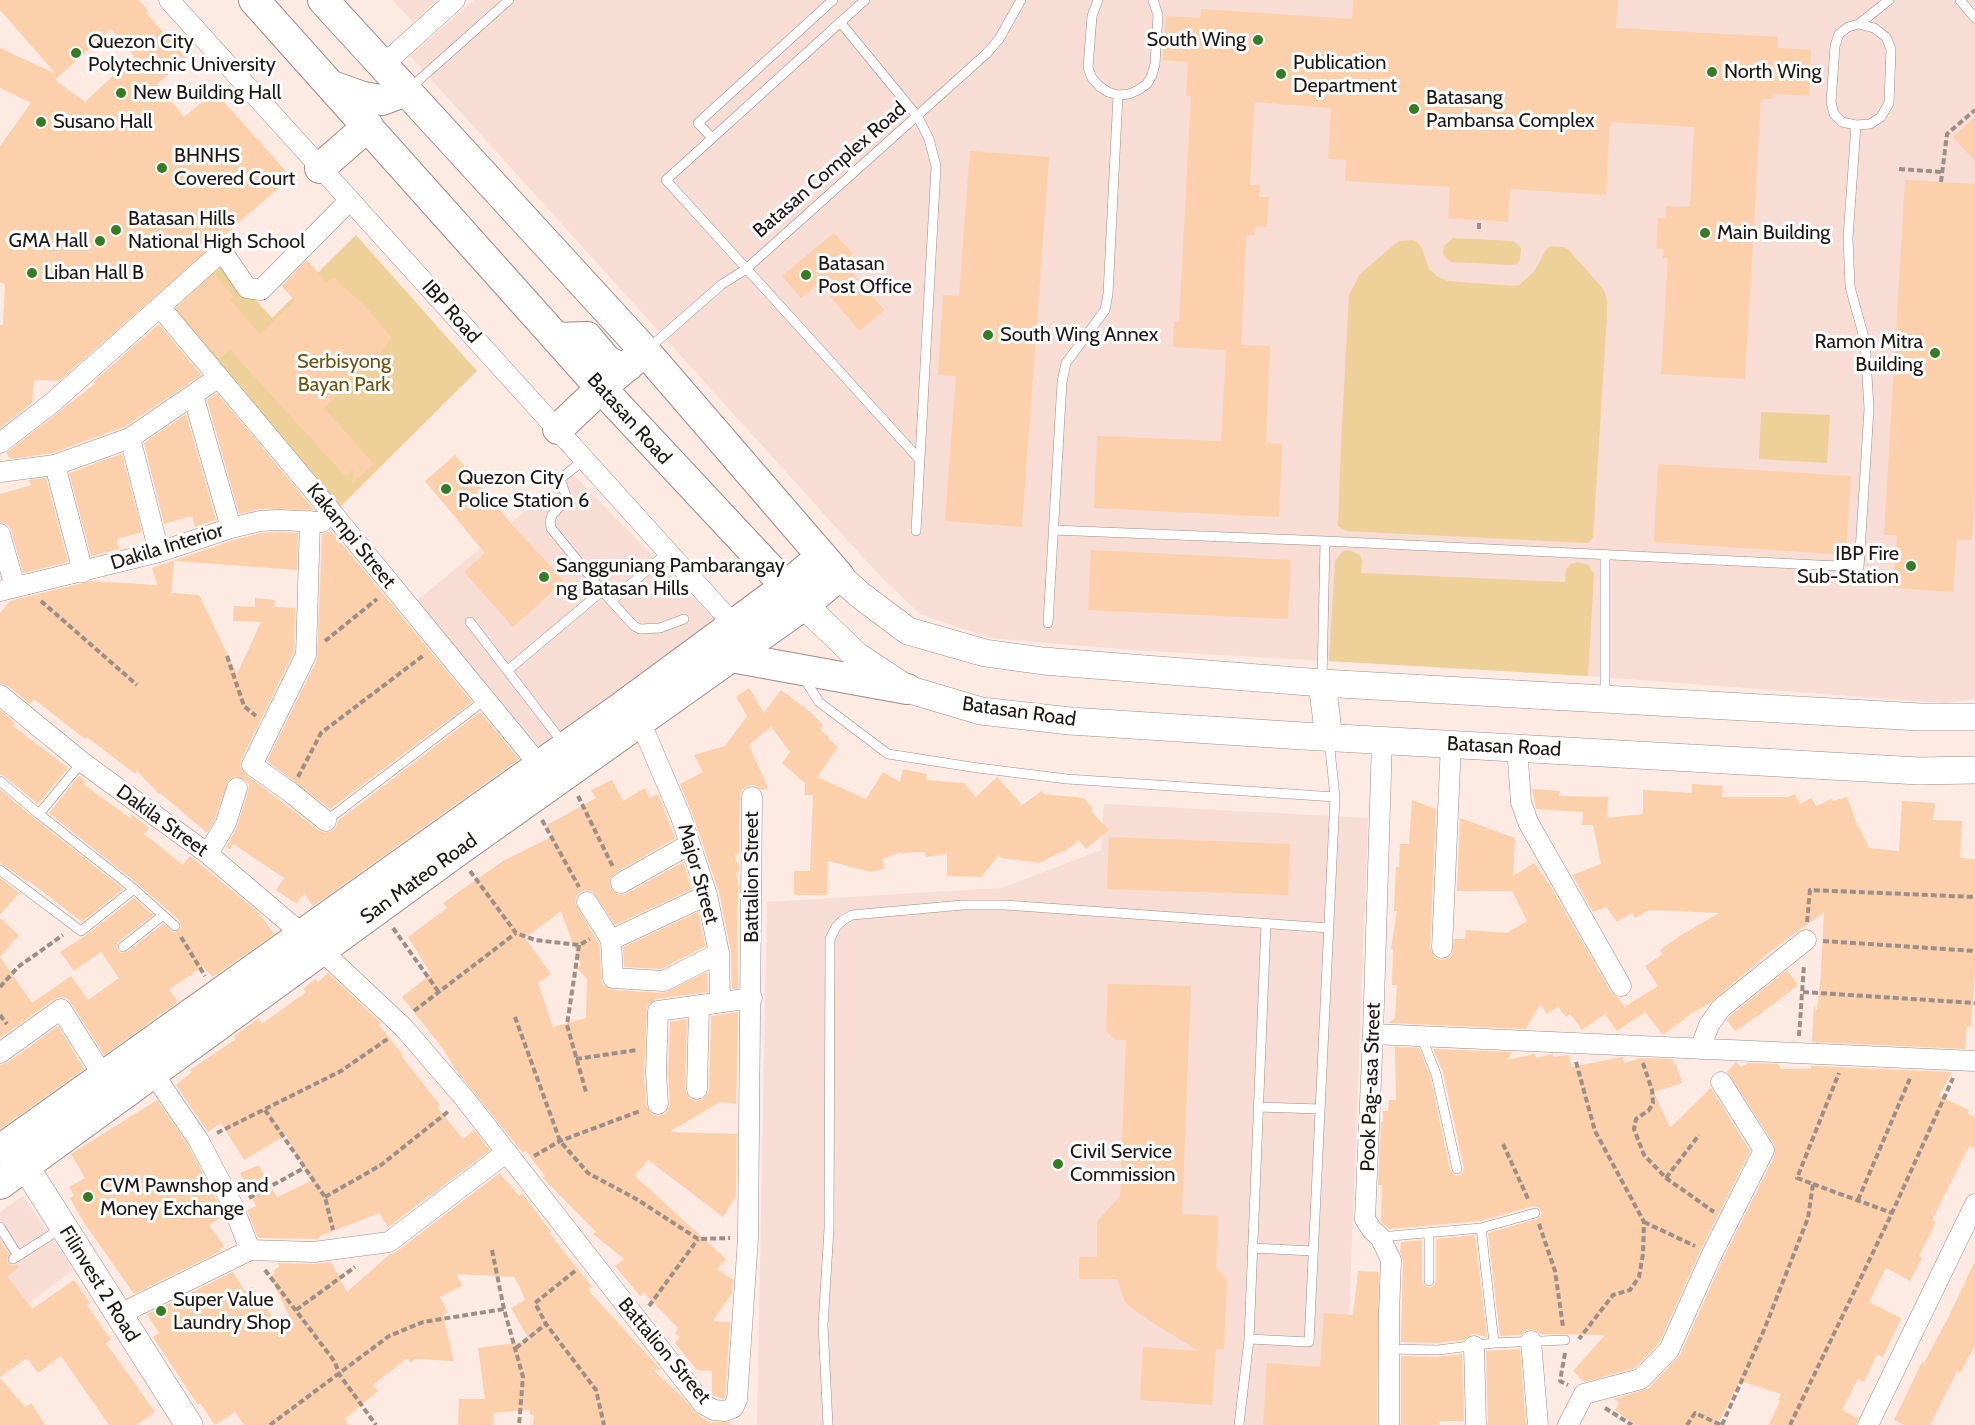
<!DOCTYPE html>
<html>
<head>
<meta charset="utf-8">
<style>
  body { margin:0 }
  canvas { display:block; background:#fceae3 }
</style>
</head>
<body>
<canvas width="1975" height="1425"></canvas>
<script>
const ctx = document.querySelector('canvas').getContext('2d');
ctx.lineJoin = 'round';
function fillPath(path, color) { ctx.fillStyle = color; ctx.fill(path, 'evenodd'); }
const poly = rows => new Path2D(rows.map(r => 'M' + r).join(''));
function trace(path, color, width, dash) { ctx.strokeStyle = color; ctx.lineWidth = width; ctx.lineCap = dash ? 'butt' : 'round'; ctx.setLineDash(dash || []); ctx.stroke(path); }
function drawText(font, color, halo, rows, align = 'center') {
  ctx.font = font + ' Cabin,sans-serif'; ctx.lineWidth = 6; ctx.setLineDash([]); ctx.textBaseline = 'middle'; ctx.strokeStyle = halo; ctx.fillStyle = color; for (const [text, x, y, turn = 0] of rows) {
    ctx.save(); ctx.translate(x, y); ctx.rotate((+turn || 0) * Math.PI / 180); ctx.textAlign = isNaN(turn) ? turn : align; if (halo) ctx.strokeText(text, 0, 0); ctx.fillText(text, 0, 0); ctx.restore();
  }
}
fillPath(poly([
  [392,0,437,0,413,22],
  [474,0,1975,0,1975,699,1944,703,1588,676,1133,650,990,638,920,614,880,576,410,56],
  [572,473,716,621,542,750,414,603],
  [1104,804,1368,818,1345,1425,757,1425,767,902,1002,888,1101,850],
  [23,1196,73,1270,0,1325,0,1212]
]), '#f7ddd3');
fillPath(poly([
  [356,235,477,371,338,509,172,311,223,264,272,318],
  [1453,238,1513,241,1521,248,1520,259,1517,264,1511,265,1452,262,1447,259,1443,254,1444,246],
  [1412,240,1417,242,1422,248,1429,269,1438,277,1448,281,1513,286,1519,285,1534,272,1547,248,1551,246,1563,247,1569,250,1604,290,1607,301,1607,315,1593,537,1588,543,1346,531,1338,526,1341,443,1349,295,1360,274,1394,245,1400,241],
  [1761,412,1830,415,1827,463,1759,459],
  [1349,550,1360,555,1362,560,1361,573,1565,582,1566,569,1571,564,1577,562,1588,565,1594,574,1588,676,1329,661,1335,561,1343,551]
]), '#eed099');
fillPath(poly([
  [0,0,139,0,148,11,146,13,186,58,157,84,184,117,215,92,291,177,59,381,34,380,32,403,0,428,0,325,3,325,5,284,0,282,0,146,31,103,0,88,0,48,56,74,0,10],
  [111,29,134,56,85,102,55,80],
  [1353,0,1618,0,1616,28,1778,37,1778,48,1811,50,1809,96,1773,94,1772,99,1761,99,1745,379,1661,374,1668,258,1663,258,1664,249,1656,248,1658,218,1666,218,1666,206,1690,207,1694,127,1610,122,1606,195,1510,189,1508,222,1479,220,1448,218,1450,187,1345,181,1346,160,1328,159,1331,108,1254,102,1250,185,1260,185,1259,197,1269,197,1267,227,1256,226,1255,235,1246,235,1241,345,1270,346,1266,443,1282,444,1279,517,1094,508,1097,436,1221,441,1226,350,1173,347,1174,321,1179,322,1191,96,1186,96,1188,62,1163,60,1166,16,1200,18,1201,9,1352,19],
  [1975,117,1975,161,1953,137],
  [970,151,1049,157,1022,527,945,521,956,376,938,375,943,295,959,296],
  [1905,180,1975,184,1975,490,1972,540,1957,539,1953,592,1893,588,1897,535,1884,535],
  [834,233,853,254,843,262,884,310,860,331,819,283,801,298,782,276],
  [307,260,326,282,334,278,366,307,391,337,379,357,366,369,333,385,340,393,324,408,374,464,352,484,353,469,346,477,230,350,219,359,176,308,215,274,234,297,230,300,260,334,295,301,282,286],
  [159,324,201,375,124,427,52,453,11,459,6,453,96,383,93,382],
  [217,393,314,510,259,509,239,514,207,400],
  [186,414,216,520,195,527,192,516,164,524,144,443],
  [122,454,142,532,117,539,119,549,91,556,69,473],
  [455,455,514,527,564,581,513,627,464,572,485,553,425,481],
  [1658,464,1851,476,1846,555,1654,542],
  [46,478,68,562,23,573,11,530,8,525,0,522,0,494,32,485,28,480],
  [279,532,298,533,297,570,174,561,171,593,199,595,237,674,261,622,233,621,234,606,255,607,255,598,275,600,274,607,295,608,294,652,241,760,240,766,245,774,318,830,325,833,335,829,338,821,480,712,519,759,313,906,304,893,297,904,276,890,284,878,233,844,230,849,226,847,237,827,248,792,249,785,245,780,235,776,229,780,215,818,207,833,160,793,159,794,137,771,135,774,87,737,85,739,34,699,30,704,8,686,0,683,0,613,10,601,91,581,157,585,152,568,234,540,262,533],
  [329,532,332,532,472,702,330,809,267,761,317,660,322,534],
  [1091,550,1291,560,1288,619,1088,610],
  [749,688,764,713,781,690,810,712,823,725,820,729,829,737,828,739,838,747,817,777,866,799,883,772,900,782,903,769,927,774,926,780,964,783,976,797,997,777,1022,805,1042,791,1044,794,1084,798,1093,809,1091,811,1109,830,1086,849,1079,840,1064,852,1063,851,1039,863,1001,858,999,855,981,877,947,876,947,854,926,857,925,852,899,853,882,859,885,869,871,872,828,861,827,895,794,895,794,871,810,871,813,795,805,795,805,783,782,763,790,752,771,727,749,745,768,788,762,790,753,785,747,786,742,790,740,797,739,854,734,856,739,866,739,872,736,873,739,886,737,912,738,988,732,989,731,951,719,892,692,813,680,784,703,772,694,755,725,746,747,716,736,697],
  [0,710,15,723,13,726,68,768,38,804,4,776,0,774],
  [79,776,85,781,83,784,130,818,132,815,149,828,144,834,183,865,190,856,259,913,274,934,213,977,203,967,169,989,178,1002,104,1055,71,1003,67,999,61,997,54,999,0,1038,0,918,19,935,0,957,32,1003,71,976,88,1000,119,978,101,952,74,971,60,952,85,936,134,898,153,915,118,942,116,947,120,953,127,952,163,924,174,933,181,928,180,921,138,884,49,813],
  [612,780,623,801,645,788,650,798,658,794,675,838,615,873,609,882,611,889,620,895,626,894,683,862,692,889,615,925,593,892,586,890,580,892,576,897,575,903,599,944,602,984,612,990,664,993,707,972,708,992,656,999,647,1006,644,1074,646,1105,652,1114,658,1116,664,1114,668,1110,670,1104,668,1073,670,1022,687,1019,685,1089,690,1099,697,1101,703,1099,709,1090,711,1016,738,1012,736,1104,720,1102,669,1132,737,1134,736,1196,723,1217,648,1160,635,1176,726,1259,717,1269,733,1280,732,1293,713,1321,730,1322,725,1397,723,1399,712,1395,712,1371,697,1370,675,1343,680,1337,675,1333,678,1328,644,1293,640,1296,615,1266,624,1259,593,1234,596,1232,543,1178,545,1176,526,1151,523,1153,455,1069,444,1050,402,997,431,974,408,937,447,908,443,903,503,861,553,836,547,825,596,798,591,790],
  [561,911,581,965,577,968,587,979,586,1018,553,1027,538,983,551,974,525,938],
  [1692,784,1723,786,1722,797,1789,797,1795,794,1800,804,1811,798,1816,806,1832,799,1833,801,1847,797,1858,827,1859,827,1869,848,1899,851,1902,801,1935,803,1933,820,1962,821,1960,858,1975,859,1975,972,1971,1027,1967,1026,1965,1049,1812,1042,1814,1006,1817,1010,1821,974,1824,912,1772,950,1710,1003,1692,1013,1663,1035,1645,1012,1617,1031,1605,1014,1582,1030,1570,1014,1566,1017,1558,1007,1547,1014,1540,1004,1526,1029,1389,1023,1395,1018,1397,985,1392,985,1393,949,1391,949,1397,911,1394,911,1396,867,1399,867,1400,844,1409,844,1412,800,1436,809,1430,947,1435,958,1442,960,1448,958,1452,954,1454,939,1465,939,1466,930,1507,933,1527,921,1512,891,1457,891,1460,818,1515,838,1513,876,1534,863,1549,884,1611,992,1618,997,1624,1007,1658,986,1645,966,1663,954,1660,950,1678,937,1719,913,1649,910,1635,918,1632,913,1617,922,1606,907,1593,912,1572,875,1601,864,1593,825,1582,825,1583,812,1536,809,1532,789,1560,791,1559,796,1608,797,1607,818,1643,814,1643,790,1692,793],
  [0,790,35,819,123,889,82,922,29,881,28,882,0,863],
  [1109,837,1290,844,1288,895,1107,889],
  [0,878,19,893,0,915],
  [698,912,705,946,661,969,624,967,623,947],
  [1787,970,1798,985,1755,1018,1735,1031,1727,1020,1730,1016],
  [328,973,381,1023,379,1025,403,1055,402,1057,440,1105,437,1107,463,1139,474,1130,490,1150,388,1227,379,1213,318,1237,319,1239,258,1238,247,1210,256,1206,240,1173,259,1165,271,1191,273,1190,277,1197,311,1181,286,1135,244,1160,221,1123,208,1132,176,1085,192,1072,190,1070,236,1039,234,1036,259,1018,262,1024,306,992,303,989,315,979,318,982],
  [1108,984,1191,986,1182,1214,1218,1216,1216,1268,1227,1279,1224,1349,1216,1349,1212,1405,1140,1400,1143,1347,1198,1351,1138,1313,1125,1302,1117,1279,1079,1279,1079,1257,1097,1257,1097,1222,1120,1196,1126,1040,1116,1040,1106,1031],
  [58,1026,84,1069,0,1129,0,1065,7,1063],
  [1395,1047,1419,1048,1430,1076,1450,1170,1456,1176,1462,1174,1464,1168,1443,1072,1433,1049,1512,1052,1507,1060,1535,1054,1536,1058,1553,1054,1553,1057,1569,1055,1571,1067,1623,1057,1624,1063,1641,1058,1672,1059,1674,1065,1676,1064,1682,1083,1654,1092,1670,1128,1711,1088,1750,1151,1701,1249,1659,1343,1635,1368,1584,1382,1573,1371,1605,1335,1541,1334,1531,1329,1525,1331,1521,1335,1500,1336,1488,1233,1537,1219,1542,1214,1539,1208,1533,1206,1480,1221,1389,1229,1381,1222,1382,1185,1378,1185,1381,1122,1383,1122,1383,1111,1388,1111,1389,1100,1396,1100],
  [1736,1062,1741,1067,1748,1063,1778,1064,1781,1069,1811,1069,1811,1066,1952,1072,1939,1096,1969,1110,1968,1114,1975,1117,1975,1149,1969,1146,1932,1220,1936,1222,1919,1256,1922,1258,1910,1281,1886,1268,1869,1302,1901,1318,1883,1357,1877,1354,1864,1382,1858,1379,1842,1410,1858,1418,1856,1425,1769,1425,1780,1401,1778,1400,1781,1394,1740,1381,1717,1425,1635,1425,1615,1410,1619,1403,1614,1399,1649,1388,1680,1355,1723,1259,1775,1155,1774,1144,1727,1072],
  [157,1100,189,1147,222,1211,224,1215,209,1225,224,1246,219,1249,221,1251,134,1294,83,1221,70,1198,74,1196,69,1187,85,1178,71,1154],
  [500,1173,519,1196,522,1193,551,1232,549,1233,592,1287,588,1290,661,1370,653,1370,681,1396,697,1414,712,1424,712,1422,730,1422,730,1425,533,1425,534,1415,530,1414,530,1410,493,1413,493,1425,458,1425,459,1399,485,1399,478,1348,530,1341,511,1308,525,1300,519,1285,514,1277,456,1274,462,1286,440,1297,448,1313,443,1315,454,1361,415,1359,411,1363,407,1358,373,1385,378,1391,345,1419,349,1425,244,1425,235,1412,215,1425,200,1403,198,1405,153,1337,159,1333,147,1314,233,1272,245,1291,252,1287,280,1328,292,1322,270,1276,275,1273,274,1270,279,1267,278,1263,314,1264,331,1262,347,1292,390,1254,396,1252],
  [1475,1235,1487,1337,1473,1334,1464,1340,1438,1343,1401,1342,1403,1260,1400,1252,1401,1242,1422,1240,1422,1282,1425,1286,1430,1288,1434,1285,1436,1281,1436,1239],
  [0,1242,9,1254,6,1259,8,1263,13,1266,17,1264,19,1267,7,1276,32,1309,74,1280,90,1303,87,1305,111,1340,106,1343,155,1412,137,1425,109,1425,61,1356,38,1373,27,1358,0,1377],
  [1975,1261,1975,1345,1960,1373,1957,1371,1930,1425,1904,1425,1894,1420,1922,1362,1924,1363,1948,1318],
  [1358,1271,1379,1272,1377,1425,1263,1425,1267,1363,1320,1367,1324,1313,1353,1315],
  [1520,1349,1526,1425,1488,1425,1486,1351],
  [1462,1354,1464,1421,1439,1421,1439,1425,1401,1425,1401,1356,1438,1357],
  [0,1378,25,1407,31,1403,45,1425,0,1425]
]), '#fbd0aa');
const lane = poly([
  [865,0,666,180,920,460],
  [1098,0,1092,16,1088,68,1092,78,1099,86,1108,92,1118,95,1129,94,1138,90,1147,84,1152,75,1155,64,1158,15,1153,0],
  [1960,0,1975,18],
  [840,22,918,117,929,139,936,166,916,531],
  [1859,24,1874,28,1886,37,1891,49,1889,103,1881,117,1870,124,1856,125,1842,122,1834,114,1831,102,1835,46,1839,34,1848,27,1859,24],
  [1859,24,1889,0],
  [410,88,509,0],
  [712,138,698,123,833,0],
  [648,349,721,285,746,269,986,54,999,39,1021,0],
  [1053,530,1325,541,1859,567,1869,409,1865,341,1850,287,1848,238,1856,125],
  [1605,555,1605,697],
  [602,591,634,626,640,629,660,628,684,619],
  [611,601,668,552],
  [470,622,563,743],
  [1048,623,1062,382,1066,363,1105,310,1108,294,1118,95],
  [508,670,602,591,551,528,550,522,552,515,567,499,560,479,585,459],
  [804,678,819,702,888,754,978,768,1067,779,1335,797],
  [1322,681,1325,541],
  [0,781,39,814,82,762],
  [39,814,134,889,175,926],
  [326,821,485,700],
  [0,870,81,931,134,889],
  [123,947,162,916],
  [1421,1036,1436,1074,1457,1169],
  [1258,1107,1320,1109],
  [0,1227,18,1256],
  [1481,1228,1494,1343],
  [1380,1237,1481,1228,1535,1213],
  [1252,1248,1313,1251],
  [13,1259,62,1228],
  [1429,1281,1429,1234],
  [1249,1339,1309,1342,1335,797,1329,740],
  [1389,1349,1438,1350,1494,1343,1565,1340],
  [828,1425,823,1325,829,1229,830,939,836,927,843,920,852,915,963,905,1005,905,1329,928],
  [1239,1425,1249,1339,1266,923]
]);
const street = poly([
  [169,0,734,625],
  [382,66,455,0],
  [160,307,334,515,540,766],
  [193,395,231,528],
  [130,438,159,552],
  [0,443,52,403,219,254,226,257,247,288,261,290,349,201],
  [55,465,83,572],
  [0,472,55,465,130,438,219,377],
  [310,521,306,655,252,765,290,792,326,821],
  [0,534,15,587],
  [0,591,159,552,231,528,260,521,279,520,322,522],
  [0,695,82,762,208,854,321,950,404,1028,465,1099,703,1404,714,1410,725,1411,733,1408,737,1400,748,1238,752,797],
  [640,721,681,817,707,895,719,953,720,1001],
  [1382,740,1373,1034,1365,1219,1372,1230,1380,1237,1391,1260,1389,1313,1389,1425],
  [1517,747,1521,802,1528,822,1621,986],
  [208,854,226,823,237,788],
  [621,883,690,844],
  [587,902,611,940,613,978,664,981,719,953],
  [611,940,707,895],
  [1442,948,1451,743],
  [1373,1034,1975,1061],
  [1700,1049,1709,1025,1721,1008,1806,940],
  [0,1053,61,1009,104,1077],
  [153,1073,199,1141,233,1206,250,1250],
  [697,1089,699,1005],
  [658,1104,656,1073,658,1011,752,998],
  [118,1315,250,1250,314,1252,389,1242,507,1152],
  [1531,1341,1538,1425],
  [1474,1346,1476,1425],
  [1568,1425,1584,1394,1641,1379,1669,1350,1712,1254,1764,1150,1721,1082],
  [1868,1425,1975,1204]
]);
const secondary = poly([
  [839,576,860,595,908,631,985,653,1043,661,1322,683,1920,717,1975,717],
  [804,605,857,656,907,689,981,711,1070,721,1303,736,1919,771,1975,770],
  [1322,683,1329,738],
  [13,1147,189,1425]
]);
const primary = poly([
  [254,0,601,388,800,601],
  [332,86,363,97,382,100,406,91],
  [320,168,368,126],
  [556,338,587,337,607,361,617,366,628,366],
  [558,429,601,388,645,351],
  [731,657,907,689],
  [0,1150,619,709,786,586,822,556],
  [0,1184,456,852,804,605,839,576,645,351,323,0]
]);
trace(lane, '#9d8d86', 10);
trace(street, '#9d8d86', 21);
trace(secondary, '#9d8d86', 28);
trace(primary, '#9d8d86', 32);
trace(poly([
  [1899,169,1942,172],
  [1941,182,1947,134,1975,110],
  [1479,229,1479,220],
  [1887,343,1895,345],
  [1886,362,1894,362],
  [41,601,137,685],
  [325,641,377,599],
  [227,656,244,706,256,716],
  [298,777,321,733,424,655],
  [578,796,613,867],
  [542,820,579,887],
  [470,871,516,933,535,940,579,945,590,939],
  [1807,922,1810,890,1975,897],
  [393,928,438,991],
  [181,937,205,976],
  [1823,941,1975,951],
  [579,945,567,1025,586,1092],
  [0,987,18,967,63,935],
  [1803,992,1975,1003],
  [414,1011,516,933],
  [0,1015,7,1024],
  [515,1017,560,1141,588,1173,638,1200,698,1239,730,1238],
  [1799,1036,1804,965],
  [576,1059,637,1050],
  [1576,1062,1595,1131,1644,1222,1643,1254,1639,1277,1630,1290,1613,1295,1579,1339],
  [1643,1063,1652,1090,1653,1103,1649,1110,1636,1119,1634,1129,1644,1155,1666,1178,1714,1212],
  [265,1110,325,1197,333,1230],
  [217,1133,341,1071,389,1038],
  [1503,1144,1529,1201],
  [534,1156,560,1141,640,1111],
  [1666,1178,1699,1135],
  [1813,1184,1892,1213],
  [325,1197,381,1165,450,1110],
  [249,1198,304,1168],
  [1858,1200,1911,1076],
  [1644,1222,1695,1246],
  [1539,1224,1555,1271,1563,1327],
  [492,1250,504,1309,523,1377,519,1425],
  [265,1270,335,1362,339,1374,376,1425],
  [575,1271,535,1303,546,1324,596,1390,604,1425],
  [649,1306,698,1239],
  [296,1310,355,1267],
  [516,1348,546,1324],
  [1565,1353,1560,1381,1568,1385],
  [1605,1408,1632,1425],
  [270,1425,389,1336,423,1322,504,1309],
  [1687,1425,1695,1413,1721,1425],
  [1722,1425,1764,1330,1808,1218,1813,1184,1797,1178,1839,1073],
  [1790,1425,1892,1213,1953,1078]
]), '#9c8f8a', 4, [6, 3]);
trace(lane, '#fff', 9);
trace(street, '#fff', 20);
trace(secondary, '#fff', 27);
trace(primary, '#fff', 30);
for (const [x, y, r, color] of [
  [1258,40,6,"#337d25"],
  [76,53,6,"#337d25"],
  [1712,72,6,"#337d25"],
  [1281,74,6,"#337d25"],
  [121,93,6,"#337d25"],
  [1414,109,6,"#337d25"],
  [41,122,6,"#337d25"],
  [162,168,6,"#337d25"],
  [116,230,6,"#337d25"],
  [1705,233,6,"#337d25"],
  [100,241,6,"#337d25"],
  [32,273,6,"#337d25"],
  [806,275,6,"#337d25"],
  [988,335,6,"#337d25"],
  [1935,353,6,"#337d25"],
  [446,489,6,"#337d25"],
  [1911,566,6,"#337d25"],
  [544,577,6,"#337d25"],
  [1058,1164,6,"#337d25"],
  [88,1197,6,"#337d25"],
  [161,1311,6,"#337d25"]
]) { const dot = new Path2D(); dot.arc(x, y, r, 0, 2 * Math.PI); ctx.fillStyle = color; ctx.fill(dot); trace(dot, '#fff', 2); }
drawText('20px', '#1d1714', '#fff', [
  ["South Wing",1246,40,"right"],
  ["Quezon City",88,42],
  ["Polytechnic University",88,65],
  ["Publication",1293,63],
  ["Department",1293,86],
  ["North Wing",1724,72],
  ["New Building Hall",133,93],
  ["Batasang",1426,98],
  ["Pambansa Complex",1426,121],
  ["Susano Hall",53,122],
  ["BHNHS",174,156],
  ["Covered Court",174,179],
  ["Batasan Hills",128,219],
  ["National High School",128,242],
  ["Main Building",1717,233],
  ["GMA Hall",88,241,"right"],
  ["Batasan",818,264],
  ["Post Office",818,287],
  ["Liban Hall B",44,273],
  ["South Wing Annex",1000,335],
  ["Ramon Mitra",1923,342,"right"],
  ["Building",1923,365,"right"],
  ["Quezon City",458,478],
  ["Police Station 6",458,501],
  ["IBP Fire",1899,554,"right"],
  ["Sub-Station",1899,577,"right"],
  ["Sangguniang Pambarangay",556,566],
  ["ng Batasan Hills",556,589],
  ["Civil Service",1070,1152],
  ["Commission",1070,1175],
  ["CVM Pawnshop and",100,1186],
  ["Money Exchange",100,1209],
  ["Super Value",173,1300],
  ["Laundry Shop",173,1323]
], 'left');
drawText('20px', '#1d1714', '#fff', [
  ["Batasan Complex Road",830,170,-41],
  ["IBP Road",451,312,48],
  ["Batasan Road",629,419,48],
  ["Kakampi Street",351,536,51],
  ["Dakila Interior",167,547,-17],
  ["Batasan Road",1019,712,8],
  ["Batasan Road",1504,747,3],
  ["Dakila Street",162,821,36],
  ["Major Street",698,874,74],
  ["Battalion Street",752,877,-90],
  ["San Mateo Road",419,879,-36],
  ["Pook Pag-asa Street",1371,1087,-88],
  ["Filinvest 2 Road",99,1284,58],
  ["Battalion Street",664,1351,50]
]);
drawText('20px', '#6f520e', '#fff', [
  ["Serbisyong",344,362],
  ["Bayan Park",344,385]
]);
</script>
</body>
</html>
